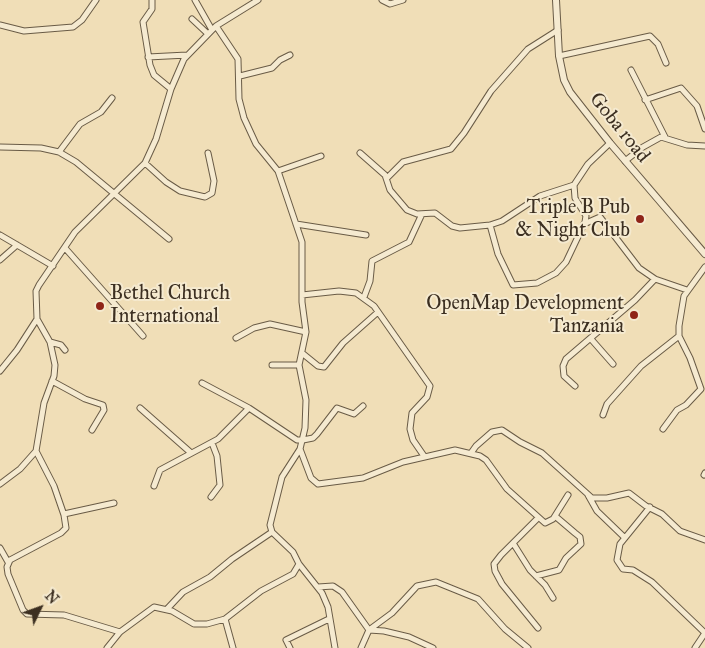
<!DOCTYPE html>
<html>
<head>
<meta charset="utf-8">
<style>
  body { margin:0 }
  #map { position:relative; width:705px; height:648px; overflow:hidden; background:#f0deb7; font-family:"IM FELL Great Primer",serif }
  canvas { display:block }
  .north { position:absolute; left:15px; top:583px; width:50px; height:50px; -webkit-text-stroke:4px #f5ead0; paint-order:stroke; rotate:48deg; font-size:14px; font-weight:700; line-height:20px; text-align:center; color:#3c2f21 }
  .north::after { content:''; display:block; margin:auto; width:18px; height:22px; background:#3c2f21; clip-path:polygon(50% 0,100% 100%,50% 72%,0 100%) }
</style>
</head>
<body>
<div id="map">
<canvas width="705" height="648"></canvas>
<div class="north">N</div>
</div>
<script>
const ctx = document.querySelector('canvas').getContext('2d');
ctx.lineJoin = 'round';
const poly = rows => new Path2D(rows.map(r => 'M' + r).join(''));
function trace(path, color, width, dash) { ctx.strokeStyle = color; ctx.lineWidth = width; ctx.lineCap = dash ? 'butt' : 'round'; ctx.setLineDash(dash || []); ctx.stroke(path); }
function drawText(font, color, halo, rows, align = 'center') {
  ctx.font = font + ' "IM FELL Great Primer",serif'; ctx.lineWidth = 4; ctx.setLineDash([]); ctx.textBaseline = 'middle'; ctx.strokeStyle = halo; ctx.fillStyle = color; for (const [text, x, y, turn = 0] of rows) {
    ctx.save(); ctx.translate(x, y); ctx.rotate((+turn || 0) * Math.PI / 180); ctx.textAlign = isNaN(turn) ? turn : align; if (halo) ctx.strokeText(text, 0, 0); ctx.fillText(text, 0, 0); ctx.restore();
  }
}
const minor = poly([
  [152,0,152,9,143,22,150,65,154,75,171,89],
  [195,0,212,30],
  [382,0,390,4,403,0],
  [192,19,208,34],
  [0,25,24,31,73,27,82,20,96,0],
  [216,26,238,59,239,99,244,118,256,144,278,171,302,242,302,302,306,332,299,365,306,400,305,428,300,449,282,477,270,525,272,532,293,552,299,564,322,593,328,607,335,648],
  [559,56,650,36,658,44,666,63],
  [148,57,187,55],
  [631,70,665,137],
  [240,76,272,68,280,60,290,55],
  [645,100,681,88,697,106,705,129],
  [0,147,41,148,59,152,76,162,169,239],
  [59,152,80,124,101,112,112,98],
  [360,153,385,175,390,190,407,210,417,214,435,213,452,226,460,228,490,225,502,221,540,196,574,185],
  [625,161,643,147,661,137,687,145,705,146],
  [145,163,166,182,180,191,205,197,212,193,214,181,208,153],
  [278,171,321,156],
  [387,178,403,162,451,149,464,133,491,91,528,49,558,30],
  [296,224,366,235],
  [584,224,600,217,639,268,655,279,687,290],
  [490,225,498,254,513,285,537,283,556,273,566,262,585,222,586,216,575,198,574,185,588,164,610,143],
  [0,235,53,266],
  [65,248,143,336],
  [0,260,17,245],
  [302,295,339,291,356,293,374,306,430,386,427,397,412,413,410,429,413,440,424,456],
  [364,297,370,281,372,261,409,242,422,214],
  [37,319,50,342,55,365,54,376,44,403,36,451,54,486,64,515,66,528,61,533,10,560,7,567,8,574,23,610,27,614,64,615,120,632],
  [236,338,254,328,270,324,306,332],
  [591,339,613,364],
  [50,342,61,345,65,350],
  [302,353,318,366,324,367,343,343,378,312],
  [272,365,299,365],
  [0,371,17,350,37,319,36,291,39,285,75,232,145,163,156,139,171,89,184,59,216,26,258,0],
  [52,381,85,399,103,405,104,410,92,430],
  [202,383,249,408],
  [575,386,564,376,563,366,566,359,635,300,655,279],
  [140,408,190,452],
  [603,415,607,404,641,366,679,336],
  [663,429,677,410,686,405,701,389,690,358,679,336,679,326,684,296,705,267],
  [300,449,311,478,318,484,363,478,403,462,455,450,480,456,486,460,507,489,545,523,553,519,568,495],
  [471,453,476,446,492,432,502,430,520,442,542,453,592,498,607,498,629,493,646,506,662,514,680,531,705,540],
  [704,475,705,473],
  [0,484,20,469,36,451],
  [154,486,160,470,218,439,249,408,297,440,303,440,313,438,317,434,337,408,354,414,363,406],
  [588,495,597,511,624,537],
  [211,497,220,485,217,456,212,443],
  [650,507,620,544,617,560,623,569,633,570,652,582,705,633],
  [64,514,114,503],
  [513,543,530,570,545,585,553,598],
  [0,548,8,562],
  [536,576,559,570,566,558,581,544,580,537,575,533,555,516],
  [318,587,333,586,342,592,369,630,384,631,409,637,433,648],
  [167,609,183,592,210,577,232,559,272,532],
  [225,619,233,648],
  [538,628,502,584,495,571,494,564,501,555,538,518],
  [107,648,120,632,154,607,172,611,194,624,207,624,225,619,261,591,293,574,299,564],
  [290,648,286,640,329,619],
  [361,648,369,630,392,613,417,586,436,582,478,599,505,629,528,648],
  [695,648,705,633]
]);
const tertiary = poly([
  [556,0,559,56,564,80,570,92,610,143,705,254]
]);
trace(minor, '#695b46', 7);
trace(tertiary, '#695b46', 8);
trace(minor, '#f5ead0', 5);
trace(tertiary, '#f5ead0', 6);
for (const [x, y, r, color] of [
  [640,219,5,"#8f2418"],
  [100,306,5,"#8f2418"],
  [634,315,5,"#8f2418"]
]) { const dot = new Path2D(); dot.arc(x, y, r, 0, 2 * Math.PI); ctx.fillStyle = color; ctx.fill(dot); trace(dot, '#f5ead0', 2); }
drawText('20px', '#3c2f21', '#f5ead0', [
  ["Goba road",619,128,51]
]);
drawText('20px', '#3c2f21', '#f5ead0', [
  ["Triple B Pub",630,208],
  ["& Night Club",630,231],
  ["Bethel Church",110,294,"left"],
  ["International",110,317,"left"],
  ["OpenMap Development",624,304],
  ["Tanzania",624,327]
], 'right');
</script>
</body>
</html>
